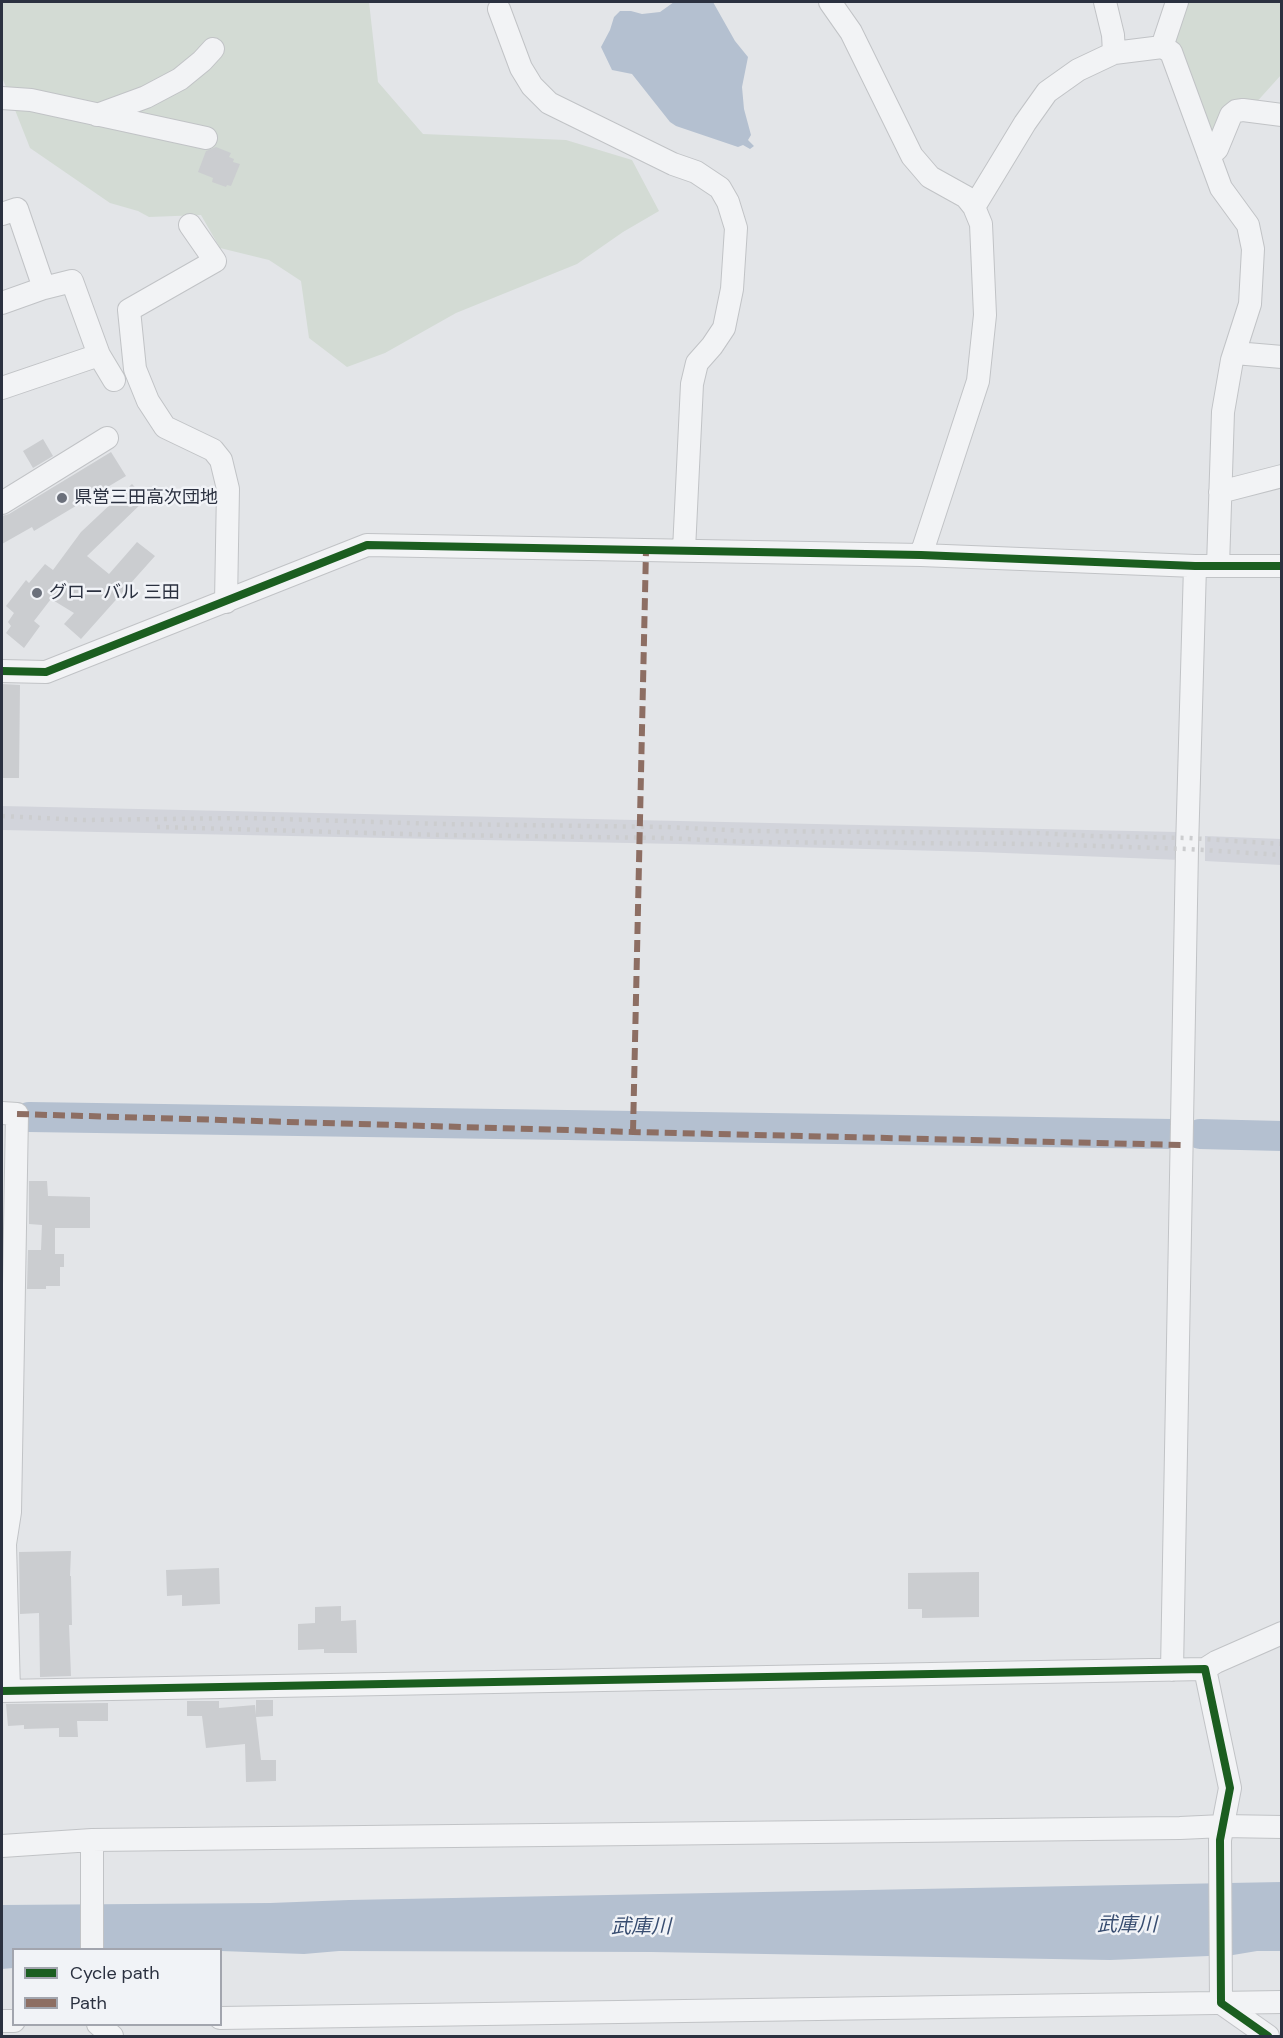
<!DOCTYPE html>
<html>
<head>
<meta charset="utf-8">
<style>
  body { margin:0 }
  #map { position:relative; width:1283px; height:2038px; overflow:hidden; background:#e3e5e8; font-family:"DM Sans",sans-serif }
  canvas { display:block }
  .frame { position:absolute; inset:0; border:3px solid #2b3140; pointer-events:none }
  .legend { position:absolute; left:12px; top:1948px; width:210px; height:78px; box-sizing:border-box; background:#f1f3f7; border:2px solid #a2a5ae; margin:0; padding:8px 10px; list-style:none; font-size:18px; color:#2b3140 }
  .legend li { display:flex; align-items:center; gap:12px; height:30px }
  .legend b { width:30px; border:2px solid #a2a5ae }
</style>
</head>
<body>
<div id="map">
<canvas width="1283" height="2038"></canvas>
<div class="frame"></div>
<ul class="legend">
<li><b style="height:8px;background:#1b5e20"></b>Cycle path</li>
<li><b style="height:8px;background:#8d6e63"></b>Path</li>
</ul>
</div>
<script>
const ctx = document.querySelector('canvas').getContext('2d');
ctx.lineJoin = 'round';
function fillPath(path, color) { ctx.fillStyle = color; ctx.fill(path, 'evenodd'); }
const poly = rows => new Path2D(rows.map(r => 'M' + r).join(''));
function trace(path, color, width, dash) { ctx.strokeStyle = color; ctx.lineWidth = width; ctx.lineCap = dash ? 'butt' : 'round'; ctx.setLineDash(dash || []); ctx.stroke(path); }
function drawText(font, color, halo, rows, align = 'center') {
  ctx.font = font + ' "DM Sans","Noto Sans JP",sans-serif'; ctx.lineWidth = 5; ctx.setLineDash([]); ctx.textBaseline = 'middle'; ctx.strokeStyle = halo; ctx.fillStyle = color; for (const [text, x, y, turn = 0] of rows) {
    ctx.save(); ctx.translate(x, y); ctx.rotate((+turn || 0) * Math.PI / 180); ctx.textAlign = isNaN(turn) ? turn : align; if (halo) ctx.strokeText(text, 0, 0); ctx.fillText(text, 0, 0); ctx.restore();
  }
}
fillPath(poly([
  [2,806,1177,832,1181,860,980,852,677,844,2,830],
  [1205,836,1281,839,1281,865,1205,861]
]), '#d2d4db');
fillPath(poly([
  [2,2,369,2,378,82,423,134,566,140,632,160,659,211,623,232,577,264,456,313,385,353,347,367,309,338,301,281,269,260,220,248,201,215,149,217,138,211,110,203,30,148,2,77],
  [1169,2,1281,2,1281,75,1217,146,1170,29]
]), '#d3dbd4');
fillPath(poly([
  [674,2,713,2,735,41,748,57,742,87,744,109,751,135,748,140,754,146,750,149,743,145,738,147,676,126,670,122,632,74,612,70,601,47,610,30,614,17,620,11,631,11,642,14,660,12],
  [1281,1882,1282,1951,1257,1951,1233,1955,1110,1960,651,1952,339,1951,304,1954,221,1951,220,1950,14,1950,13,1968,2,1969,2,1905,270,1903,349,1900]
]), '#b4c0d0');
trace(poly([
  [29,1117,1172,1134],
  [1200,1134,1282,1136]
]), '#b4c0d0', 30);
fillPath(poly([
  [216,147,231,153,229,157,234,159,233,162,240,164,231,186,227,185,226,187,212,182,213,178,198,172,206,151],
  [43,439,53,456,33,468,23,451],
  [111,452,126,476,34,531,32,527,2,544,2,516,9,514],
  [132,484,146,499,87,556,109,574,137,542,155,556,81,639,64,624,74,613,51,599,34,621,40,626,24,648,6,633,11,626,8,622,14,613,6,606,26,580,29,583,45,564,53,570,81,532],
  [2,684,20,685,19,778,2,778],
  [29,1181,47,1181,48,1196,90,1197,90,1228,55,1228,55,1254,64,1254,64,1267,60,1267,60,1286,46,1286,46,1289,27,1289,28,1250,41,1250,42,1225,29,1224],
  [71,1551,70,1576,71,1576,72,1625,69,1625,71,1676,40,1677,39,1613,20,1614,19,1552],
  [219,1568,220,1604,182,1606,182,1595,167,1596,166,1570],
  [979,1572,979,1617,922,1618,922,1609,908,1609,908,1573],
  [341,1606,341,1621,356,1620,357,1653,324,1653,324,1649,298,1650,298,1624,315,1623,315,1607],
  [256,1700,273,1700,273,1716,256,1717,261,1760,276,1760,276,1781,246,1782,245,1744,206,1748,202,1716,187,1716,187,1701,219,1701,219,1708,255,1705,256,1715],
  [108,1703,108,1721,77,1721,78,1737,59,1737,59,1728,24,1729,24,1725,8,1726,6,1704]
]), '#cbcdd0');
const minor = poly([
  [830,2,851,32,912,156,930,177,966,197,974,207,981,224,985,315,978,381,921,555],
  [1105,2,1113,35,1114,53],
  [499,9,521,68,532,86,549,103,673,164,696,172,720,188,728,202,736,228,732,289,724,328,712,346,697,363,692,384,684,550],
  [1162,47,1177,2],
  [2,98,31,100,206,138],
  [97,115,146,97,180,79,202,61,213,49],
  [1209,156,1217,149,1231,115,1236,111,1243,110,1282,115],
  [974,207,1025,123,1047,92,1078,70,1114,53,1162,47,1171,52,1221,188,1248,225,1253,249,1250,304,1232,360,1223,412,1218,566],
  [2,214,17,209,44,288,72,281,99,355,114,380],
  [190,225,215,261,129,310,135,369,148,401,165,427,213,450,221,460,228,489,226,602],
  [2,303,44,288],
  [1235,353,1282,357],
  [2,388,99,355],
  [1220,492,1282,476],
  [2,503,107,438],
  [2,671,46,672,367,545,921,555,1195,566,1282,566],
  [2,1113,17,1114,10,1512,5,1544,9,1691],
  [1205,1669,1216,1662,1282,1633],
  [1172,1670,1187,849,1195,566],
  [2,1691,1205,1669,1230,1788,1220,1840,1221,2003,1268,2036],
  [2,1846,92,1840,1180,1828,1223,1826,1282,1827],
  [92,1950,92,1840],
  [220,2018,1282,2002],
  [2,2021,14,2021],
  [98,2024,112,2036]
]);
trace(minor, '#c1c3c6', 24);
trace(minor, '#f2f3f5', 22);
trace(poly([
  [2,816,83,820,248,818,442,824,666,827,748,831,1039,833,1092,836,1188,838,1282,844],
  [157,827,442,835,665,838,748,842,1038,844,1187,849,1282,855]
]), '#cccdcf', 4.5, [3, 6]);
trace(poly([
  [17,1114,633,1132,1182,1145],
  [633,1132,646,550]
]), '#8d6e63', 6, [12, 6]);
trace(poly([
  [2,671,46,672,367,545,921,555,1195,566,1282,566],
  [2,1691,1205,1669,1230,1788,1220,1840,1221,2003,1268,2036]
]), '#1b5e20', 8);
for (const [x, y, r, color] of [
  [62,498,6,"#6b707b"],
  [37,593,6,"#6b707b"]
]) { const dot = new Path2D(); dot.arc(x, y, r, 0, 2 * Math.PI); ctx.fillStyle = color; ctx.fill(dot); trace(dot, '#f1f3f7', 2); }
drawText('18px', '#2b3140', '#f1f3f7', [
  ["県営三田高次団地",74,498],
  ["グローバル 三田",49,593]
], 'left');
drawText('italic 20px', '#384d70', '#f1f3f7', [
  ["武庫川",1127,1926],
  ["武庫川",641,1928]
]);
</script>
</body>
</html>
